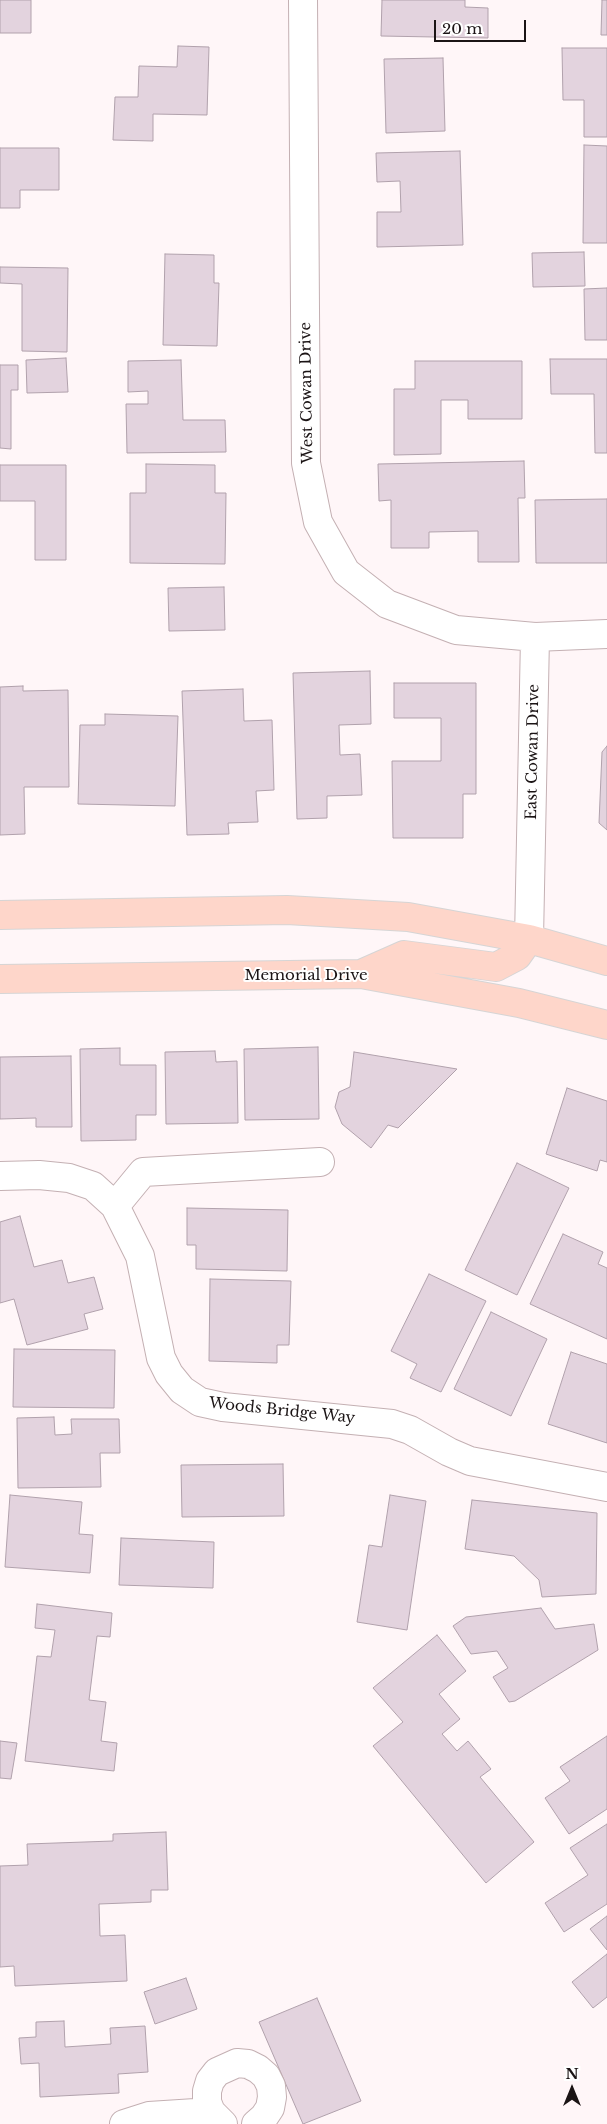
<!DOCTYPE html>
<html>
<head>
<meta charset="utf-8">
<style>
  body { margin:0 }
  #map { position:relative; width:607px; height:2124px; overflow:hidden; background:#fff6f8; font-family:"Libre Baskerville",serif }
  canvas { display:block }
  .north { position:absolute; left:547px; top:2064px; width:50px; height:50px; -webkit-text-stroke:4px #fff; paint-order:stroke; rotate:0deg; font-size:14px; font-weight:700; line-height:20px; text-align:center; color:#1b1415 }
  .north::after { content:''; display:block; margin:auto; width:18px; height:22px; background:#1b1415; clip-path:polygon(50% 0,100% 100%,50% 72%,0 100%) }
  .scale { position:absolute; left:434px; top:20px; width:92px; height:22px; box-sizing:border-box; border:2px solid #1b1415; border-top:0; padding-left:6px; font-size:15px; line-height:18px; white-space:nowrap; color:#1b1415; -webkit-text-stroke:4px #fff; paint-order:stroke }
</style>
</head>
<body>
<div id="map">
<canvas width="607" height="2124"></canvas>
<div class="north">N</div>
<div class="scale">20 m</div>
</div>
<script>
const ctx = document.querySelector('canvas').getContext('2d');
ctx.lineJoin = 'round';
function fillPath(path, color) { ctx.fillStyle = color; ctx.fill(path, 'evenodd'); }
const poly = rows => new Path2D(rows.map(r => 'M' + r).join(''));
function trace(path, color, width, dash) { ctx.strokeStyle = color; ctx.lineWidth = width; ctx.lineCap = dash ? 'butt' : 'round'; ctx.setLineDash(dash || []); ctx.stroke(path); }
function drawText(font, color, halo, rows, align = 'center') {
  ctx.font = font + ' "Libre Baskerville",serif'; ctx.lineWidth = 4; ctx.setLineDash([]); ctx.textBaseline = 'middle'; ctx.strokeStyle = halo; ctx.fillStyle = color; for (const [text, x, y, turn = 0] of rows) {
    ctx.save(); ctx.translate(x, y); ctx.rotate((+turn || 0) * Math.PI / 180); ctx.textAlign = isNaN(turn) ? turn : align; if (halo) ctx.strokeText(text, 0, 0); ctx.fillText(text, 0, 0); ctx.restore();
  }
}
const building = poly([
  [0,0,31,0,31,33,0,33,0,0],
  [382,0,465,0,465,7,488,8,488,38,381,36,382,0],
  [602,0,607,0,607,35,601,35,602,0],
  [178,46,209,47,207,115,153,114,153,141,113,140,115,97,138,97,139,66,177,67,178,46],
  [562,48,607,48,607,137,584,137,584,100,563,100,562,48],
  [443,58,445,131,386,133,384,59,443,58],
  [584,145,607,146,607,243,583,243,584,145],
  [0,148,59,148,59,190,20,190,20,208,0,208,0,148],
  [460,151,463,245,377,247,377,212,401,212,400,181,377,182,376,153,460,151],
  [584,252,585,286,533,287,532,253,584,252],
  [165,254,214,255,214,283,219,283,217,346,163,345,165,254],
  [0,267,68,268,67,352,22,351,22,284,0,283,0,267],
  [607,288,607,340,585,340,584,289,607,288],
  [66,358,68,392,27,393,26,360,66,358],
  [550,359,607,359,607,453,595,453,594,394,551,394,550,359],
  [181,360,183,420,225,420,226,452,127,453,126,404,148,404,148,391,128,392,128,361,181,360],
  [415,361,522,361,522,419,468,419,468,400,441,400,441,454,394,455,394,389,415,389,415,361],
  [0,365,18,365,18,390,11,390,11,449,0,448,0,365],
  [524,461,525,498,518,498,519,562,478,562,478,531,429,532,429,548,391,548,391,500,379,501,378,464,524,461],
  [146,464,215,465,215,493,226,493,225,564,130,563,130,493,146,493,146,464],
  [0,465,66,465,66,560,35,560,35,501,0,501,0,465],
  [607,499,607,563,536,563,535,500,607,499],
  [224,587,225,630,169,631,168,588,224,587],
  [370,671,371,724,339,725,340,755,360,754,362,795,327,796,327,818,297,819,293,673,370,671],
  [394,683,476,683,476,794,463,794,463,838,393,838,392,761,441,761,441,718,394,718,394,683],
  [23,686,23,691,68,690,69,787,24,787,25,834,0,835,0,687,23,686],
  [243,689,244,721,272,720,274,790,256,791,258,822,228,823,229,834,187,835,182,691,243,689],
  [105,714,178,716,175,806,78,804,80,725,105,725,105,714],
  [607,746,607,830,599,823,602,752,607,746],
  [318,1047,319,1119,245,1120,244,1049,318,1047],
  [120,1048,120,1065,156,1065,156,1115,136,1115,136,1140,81,1141,80,1049,120,1048],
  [215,1051,216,1062,237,1061,238,1123,166,1124,165,1052,215,1051],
  [354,1052,457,1069,398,1128,388,1125,371,1148,342,1124,335,1107,339,1092,350,1087,354,1052],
  [71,1056,72,1127,36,1127,36,1118,0,1119,0,1057,71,1056],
  [567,1088,607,1101,607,1162,600,1160,597,1171,546,1154,567,1088],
  [517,1163,569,1188,517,1295,465,1270,517,1163],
  [187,1208,288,1210,287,1271,196,1269,196,1245,187,1245,187,1208],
  [20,1216,34,1267,62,1260,68,1283,94,1277,103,1309,84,1314,88,1329,27,1345,14,1299,0,1303,0,1222,20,1216],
  [563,1234,603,1252,598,1264,607,1268,607,1339,530,1304,563,1234],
  [429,1274,486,1301,441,1392,410,1378,417,1364,391,1351,429,1274],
  [210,1279,291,1281,289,1345,277,1345,277,1363,209,1361,210,1279],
  [491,1312,547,1339,511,1416,454,1389,491,1312],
  [14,1349,115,1350,114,1408,13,1407,14,1349],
  [571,1352,607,1364,607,1443,548,1424,571,1352],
  [54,1417,55,1435,72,1434,71,1419,119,1419,120,1453,100,1453,101,1487,18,1488,17,1418,54,1417],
  [283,1464,284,1516,182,1517,181,1465,283,1464],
  [10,1495,82,1502,79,1534,93,1535,90,1573,5,1567,10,1495],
  [390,1495,426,1501,407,1630,357,1622,369,1545,382,1547,390,1495],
  [472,1500,597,1513,596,1594,542,1597,539,1580,514,1556,465,1549,472,1500],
  [121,1538,214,1542,213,1588,119,1585,121,1538],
  [37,1604,112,1613,110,1637,97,1636,89,1700,106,1702,101,1741,117,1743,114,1771,25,1761,37,1656,51,1657,55,1630,35,1628,37,1604],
  [541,1608,555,1629,594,1624,598,1650,515,1701,509,1702,493,1677,508,1668,497,1651,471,1654,453,1626,466,1617,541,1608],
  [437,1635,466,1671,439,1694,460,1719,442,1734,457,1751,468,1741,491,1769,480,1777,534,1842,486,1883,373,1746,403,1722,373,1688,437,1635],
  [607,1736,607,1809,569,1834,545,1798,570,1781,560,1767,607,1736],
  [0,1741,17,1743,11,1779,0,1778,0,1741],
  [607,1824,607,1904,564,1932,545,1903,588,1875,570,1848,607,1824],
  [166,1832,168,1890,151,1890,151,1902,99,1904,100,1936,125,1935,127,1981,15,1986,14,1966,0,1967,0,1866,28,1865,27,1844,113,1841,113,1834,166,1832],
  [607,1916,607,1950,590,1929,607,1916],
  [607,1954,607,1997,593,2008,572,1982,607,1954],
  [186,1978,197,2009,155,2024,144,1992,186,1978],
  [317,1998,361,2101,303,2124,259,2022,317,1998],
  [64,2021,65,2047,111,2044,110,2028,145,2026,148,2072,118,2074,119,2093,40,2097,39,2063,21,2064,19,2038,36,2037,36,2022,64,2021]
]);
fillPath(building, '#e3d3de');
trace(building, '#b1a1ac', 1);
const minor = poly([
  [303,0,306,463,318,522,346,572,387,604,456,630,535,637,607,634],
  [529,939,535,637],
  [0,1176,39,1175,69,1178,93,1186,115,1206,140,1256,161,1358,169,1374,182,1390,200,1402,223,1407,392,1424,410,1430,449,1452,470,1461,607,1487],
  [115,1206,143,1172,320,1162],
  [124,2124,149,2116,211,2112],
  [223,2124,211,2112,207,2102,207,2091,210,2081,217,2072,237,2063,248,2064,258,2069,266,2076,271,2086,272,2097,270,2108,264,2117,256,2124]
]);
const major = poly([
  [0,915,287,910,408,917,529,939,607,961],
  [361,974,404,955,496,967,517,956,529,939],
  [0,979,361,974,519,1003,607,1025]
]);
trace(minor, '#c4b0b3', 30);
trace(major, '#d6d5d5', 30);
trace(minor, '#fff', 28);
trace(major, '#fed6ca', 28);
drawText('15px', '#1b1415', '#fff', [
  ["West Cowan Drive",307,393,-91],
  ["East Cowan Drive",533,752,-89],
  ["Memorial Drive",306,976],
  ["Woods Bridge Way",282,1411,6]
]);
</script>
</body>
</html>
